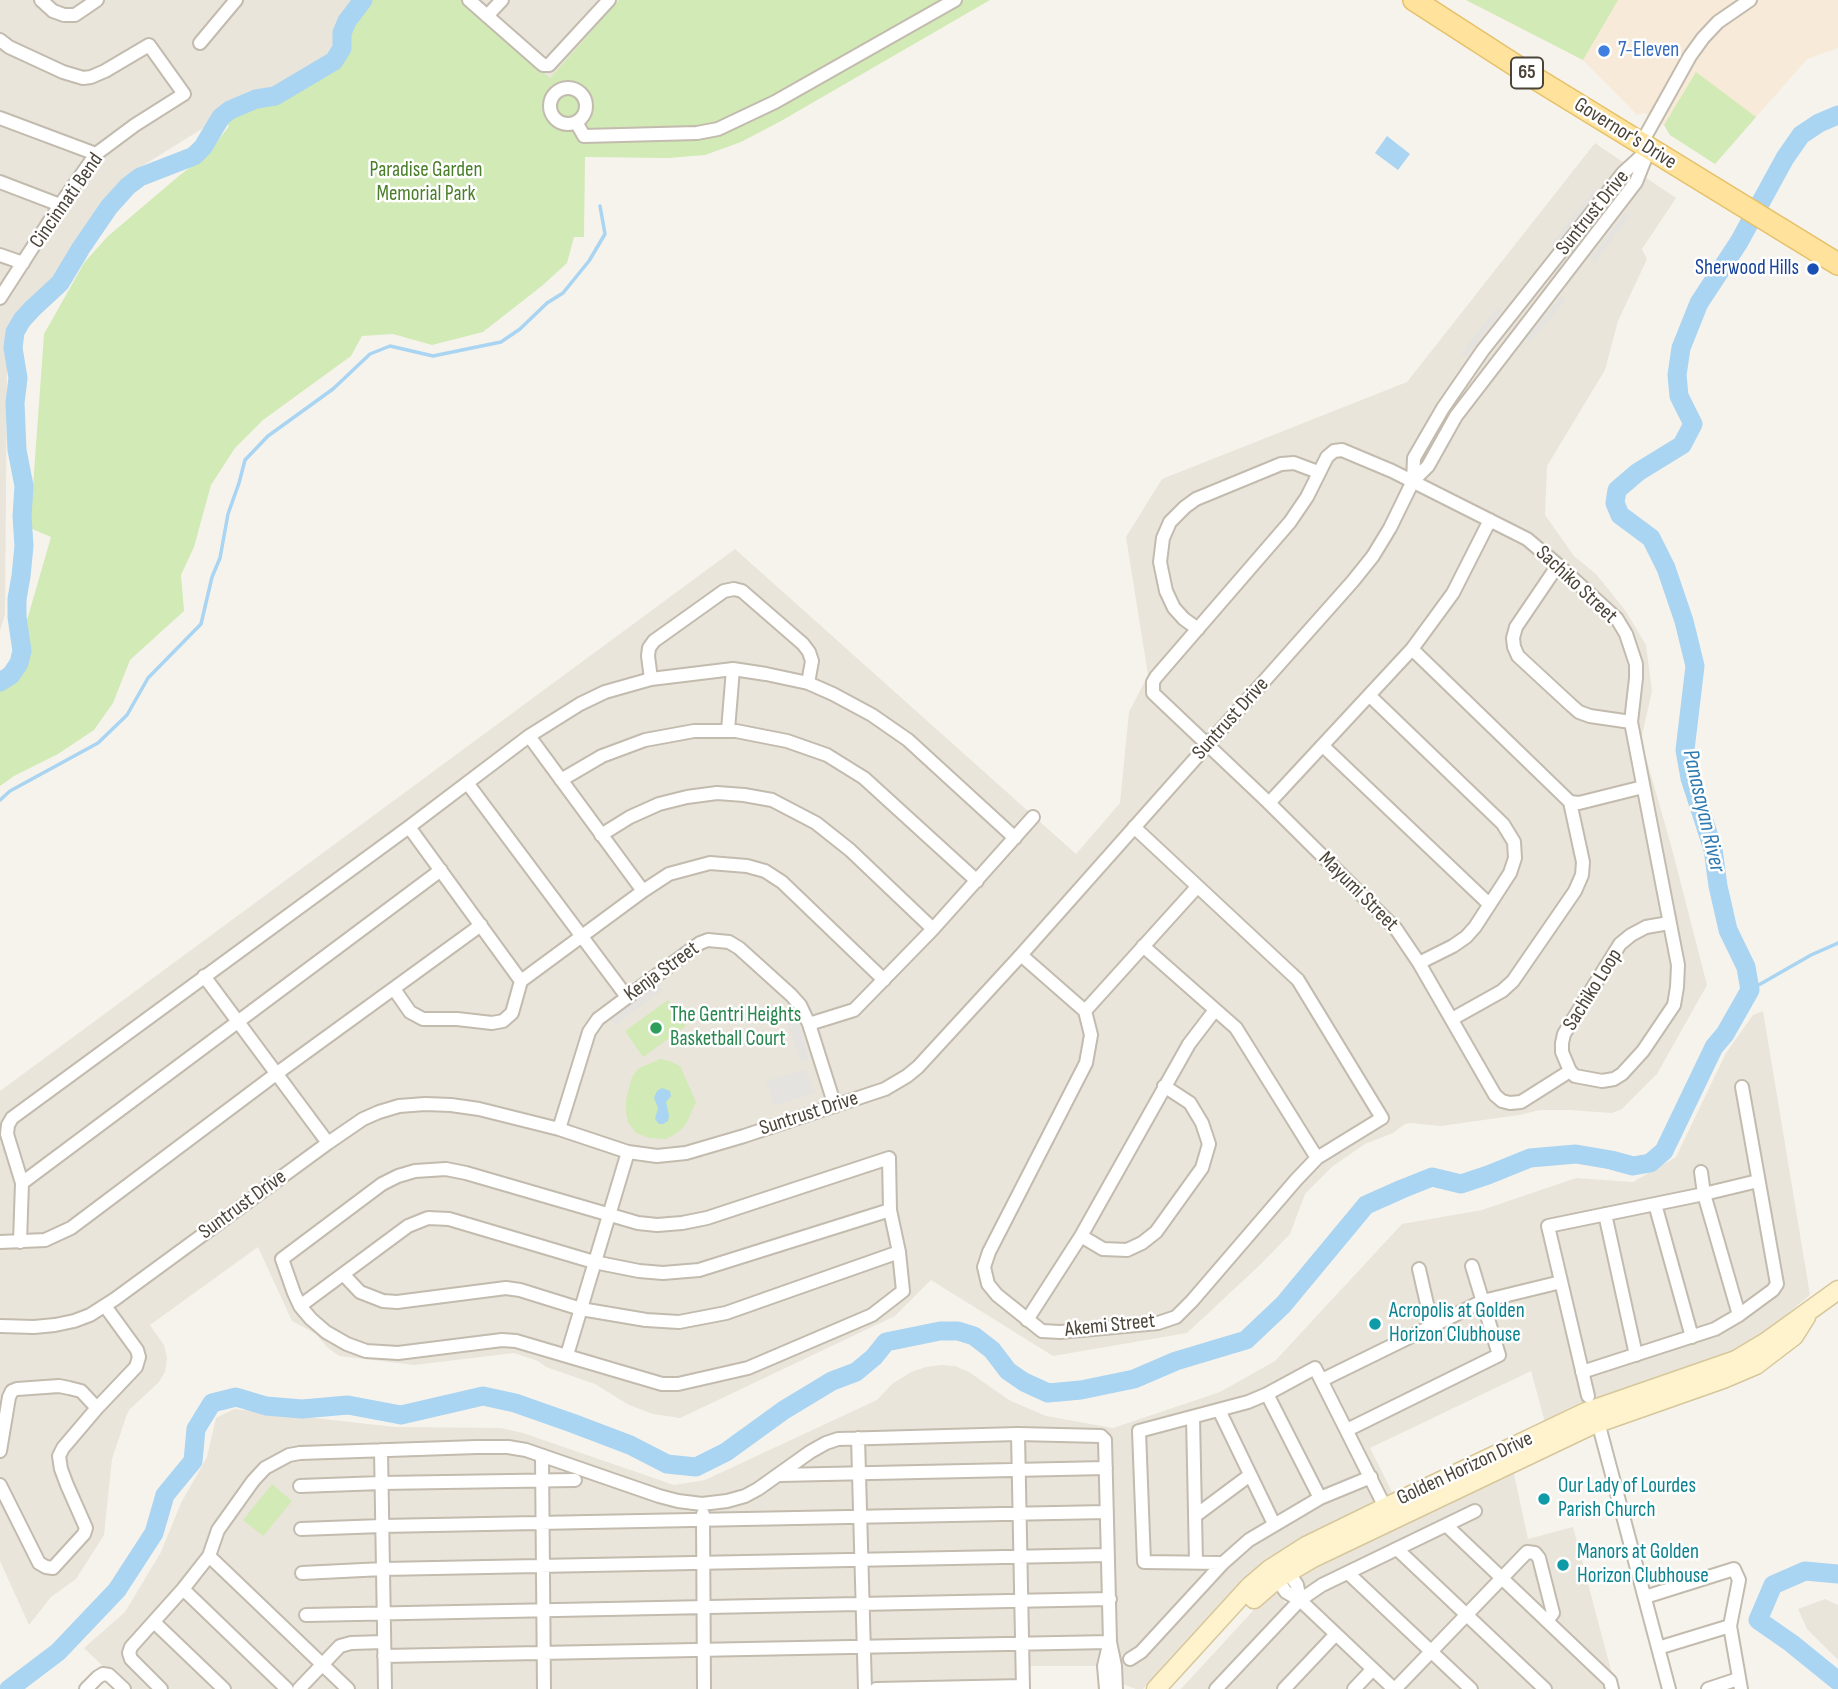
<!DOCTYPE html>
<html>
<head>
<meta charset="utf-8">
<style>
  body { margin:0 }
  canvas { display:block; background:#f6f3ec }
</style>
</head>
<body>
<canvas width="1838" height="1689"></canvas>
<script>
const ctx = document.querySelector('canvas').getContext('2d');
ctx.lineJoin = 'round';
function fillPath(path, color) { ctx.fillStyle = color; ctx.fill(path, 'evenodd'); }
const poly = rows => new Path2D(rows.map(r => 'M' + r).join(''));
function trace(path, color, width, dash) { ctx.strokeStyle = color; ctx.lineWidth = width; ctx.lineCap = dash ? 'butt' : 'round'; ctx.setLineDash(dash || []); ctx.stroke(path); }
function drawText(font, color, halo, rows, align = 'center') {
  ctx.font = font + ' "Sofia Sans Condensed",sans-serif'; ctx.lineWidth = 5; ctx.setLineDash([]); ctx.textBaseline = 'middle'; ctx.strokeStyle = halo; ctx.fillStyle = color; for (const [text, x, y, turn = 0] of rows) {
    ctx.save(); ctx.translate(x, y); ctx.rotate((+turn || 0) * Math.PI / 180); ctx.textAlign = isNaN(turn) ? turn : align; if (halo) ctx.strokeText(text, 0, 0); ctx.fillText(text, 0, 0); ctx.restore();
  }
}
fillPath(poly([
  [0,0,363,0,347,21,342,33,342,48,334,61,275,96,256,99,230,110,221,117,126,176,47,290,14,317,7,367,5,614,0,631],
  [461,0,619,0,550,78],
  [1595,143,1676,198,1642,249,1647,259,1618,321,1605,370,1547,466,1545,515,1574,556,1596,574,1625,610,1646,645,1652,691,1641,740,1672,849,1707,985,1657,1074,1622,1109,1612,1113,1569,1110,1540,1110,1519,1115,1441,1126,1411,1123,1405,1124,1393,1133,1365,1144,1333,1166,1305,1194,1290,1234,1261,1264,1187,1333,1053,1356,931,1280,895,1316,680,1418,653,1414,629,1405,595,1384,546,1367,538,1361,514,1353,414,1365,339,1356,327,1347,316,1334,292,1321,258,1247,150,1325,164,1345,167,1358,165,1372,159,1382,129,1410,126,1417,112,1459,104,1535,76,1579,51,1597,29,1625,0,1561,0,1091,735,549,1076,854,1120,803,1129,712,1148,675,1126,537,1162,479,1407,382],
  [1763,1011,1810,1295,1748,1346,1711,1362,1588,1402,1545,1422,1531,1371,1370,1448,1392,1492,1302,1539,1267,1559,1243,1579,1143,1689,1136,1689,1120,1683,1104,1666,1028,1666,1028,1689,127,1689,84,1648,125,1612,161,1552,181,1503,207,1457,216,1418,234,1409,395,1427,501,1428,523,1433,674,1485,705,1480,877,1400,892,1384,911,1372,926,1367,941,1365,955,1366,969,1372,1009,1400,1046,1416,1113,1428,1220,1392,1275,1361,1402,1224,1482,1210,1576,1178,1633,1182,1676,1157,1726,1053,1753,1015],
  [1513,1469,1528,1539,1573,1527,1616,1689,1181,1689,1273,1589,1287,1605,1306,1587,1296,1574],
  [1825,1599,1838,1605,1838,1660,1807,1629,1798,1609]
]), '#eae5da');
fillPath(poly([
  [1466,0,1838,0,1838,48,1807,59,1715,164,1670,135,1664,125,1644,113,1637,115,1583,60]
]), '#f7ead8');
fillPath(poly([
  [363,0,461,0,550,78,619,0,990,0,781,121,741,142,705,155,668,158,585,157,584,237,574,237,567,263,543,285,483,332,432,345,393,334,362,336,351,356,263,420,235,448,211,485,194,547,181,575,184,611,130,660,113,703,94,730,58,754,14,776,0,786,0,686,25,670,30,656,27,620,51,537,30,528,44,334,84,263,107,237,180,175,208,154,229,126,221,117,230,110,240,105,256,99,275,96,334,61,342,48,342,33,347,21],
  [1466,0,1618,0,1583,60],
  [1696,72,1756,117,1715,164,1670,135,1664,125],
  [668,1000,686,1026,643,1057,625,1031],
  [660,1059,669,1061,680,1066,696,1102,686,1124,677,1133,666,1139,649,1138,636,1133,628,1122,626,1111,626,1100,632,1077,639,1068],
  [272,1484,292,1501,263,1536,243,1520]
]), '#d2eab5');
fillPath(poly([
  [1594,190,1598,194,1555,249,1550,245],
  [1626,212,1630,216,1595,262,1590,258],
  [1561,296,1566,300,1531,341,1526,338],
  [1497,308,1502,311,1466,357,1461,353],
  [658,984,663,990,615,1025,611,1019],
  [788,1009,800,1028,809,1059,801,1061,791,1032,781,1015],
  [806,1069,814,1093,774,1106,766,1081]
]), '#e5e3e0');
fillPath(poly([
  [1387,136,1410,154,1398,170,1375,153],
  [662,1088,670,1091,671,1096,666,1102,669,1115,668,1121,663,1124,659,1124,655,1119,658,1108,654,1098,657,1091]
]), '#a9d4f2');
trace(poly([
  [0,800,10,791,98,743,127,715,148,678,201,624,212,577,220,558,228,514,239,483,245,460,268,436,333,389,370,354,390,346,433,356,501,342,520,329,547,303,563,293,589,261,605,234,600,206],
  [1750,990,1811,955,1838,943]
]), '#a9d4f2', 3.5);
trace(poly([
  [0,682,11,675,19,663,22,651,17,617,17,599,21,576,24,546,22,516,24,486,17,450,15,403,18,378,13,348,15,332,22,320,32,309,60,283,81,248,109,207,128,186,140,177,194,156,203,147,221,117,230,110,256,99,275,96,334,61,342,48,342,33,347,21,363,0],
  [1838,1574,1805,1571,1773,1585,1758,1620,1791,1643,1838,1681],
  [9,1689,58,1652,117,1590,154,1533,165,1495,193,1461,196,1429,212,1403,236,1397,266,1406,302,1409,348,1405,401,1415,483,1396,515,1403,572,1423,630,1445,667,1464,696,1467,726,1452,784,1410,832,1381,856,1372,874,1357,886,1342,940,1331,958,1331,974,1336,992,1350,1008,1371,1024,1382,1048,1393,1081,1390,1134,1379,1176,1361,1246,1340,1283,1305,1366,1205,1402,1189,1432,1177,1461,1184,1488,1175,1530,1158,1576,1154,1611,1160,1633,1166,1650,1163,1664,1151,1714,1047,1725,1034,1750,990,1746,967,1728,930,1718,886,1713,849,1690,778,1685,750,1695,666,1684,621,1666,568,1651,538,1620,515,1615,503,1617,490,1638,472,1682,445,1693,424,1679,396,1677,375,1681,348,1699,303,1739,242,1785,158,1801,135,1819,123,1838,115]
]), '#a9d4f2', 19);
const street = poly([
  [41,0,53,11,64,15,75,15,97,0],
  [469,0,543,65,549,65,609,0],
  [487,16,502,0],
  [0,40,9,47,63,72,83,78,91,77,105,71,149,45,184,94,135,125,96,154,60,205,0,298],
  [200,43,236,0],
  '550 106a18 18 0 1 1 36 0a18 18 0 1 1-36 0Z',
  [0,118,96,154],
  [576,122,584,136,697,133,718,129,775,102,955,0],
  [1641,144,1690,56,1703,38,1718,22,1750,0],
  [0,182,60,205],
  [0,255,23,263],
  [1413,481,1414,458,1443,408,1483,350,1623,173,1646,152],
  [1558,565,1516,627,1513,638,1514,647,1518,656,1571,705,1579,712,1590,716,1631,722],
  [1198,629,1184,619,1174,608,1166,591,1160,562,1163,538,1170,522,1185,507,1196,499,1281,464,1294,463,1318,472],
  [1412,649,1570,802,1579,803,1643,787],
  [651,679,648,656,649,648,654,641,724,591,734,589,742,591,803,644,809,652,812,661,808,683],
  [1370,696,1503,824,1514,842,1515,858,1510,873,1475,927,1466,937,1453,946,1419,963],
  [728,730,733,669],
  [529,736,643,891],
  [1323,746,1489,904],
  [561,780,602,756,645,740,694,731,736,731,787,741,827,755,864,778,977,881],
  [468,784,627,997],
  [1269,803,1412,649,1453,593,1490,520],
  [409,827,521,981],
  [601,835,630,817,659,804,687,797,717,793,744,795,772,800,816,823,850,850,933,929],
  [1143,946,1236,1028,1317,1158],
  [1021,955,1085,1011,1091,1035,1086,1063,989,1252,984,1267,988,1284,997,1295,1042,1331,1060,1332,1158,1323,1176,1317,1192,1301,1296,1180,1317,1158,1382,1118,1298,980,1134,827],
  [204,976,328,1143],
  [394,989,410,1012,423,1019,457,1019,492,1023,503,1021,512,1013,521,981,643,891,669,874,710,863,747,866,765,871,782,882,884,980],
  [1085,1011,1197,887],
  [1452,1019,1502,991,1513,981,1575,891,1582,875,1583,862,1570,802],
  [809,1024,854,1010,933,929,1033,817],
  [1570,1071,1521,1102,1510,1103,1502,1101,1495,1095,1419,963,1396,929,1269,803,1153,693,1153,682,1156,677,1290,522,1307,497,1327,457,1334,451,1342,450,1392,471,1527,539,1558,565,1617,619,1626,634,1636,664,1636,678,1631,722,1678,965,1677,987,1674,1005,1643,1051,1622,1074,1614,1079,1602,1081,1575,1076,1570,1071,1562,1052,1562,1043,1564,1034,1620,944,1631,935,1646,927,1669,923],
  [559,1129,589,1032,598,1019,700,943,708,940,729,942,739,948,791,995,800,1005,809,1024,835,1106],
  [889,1158,890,1210,899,1252,903,1291,872,1315,748,1368,678,1384,662,1384,516,1341,502,1340,398,1353,366,1351,347,1344,326,1332,311,1319,300,1306,294,1293,282,1259,382,1184,398,1176,415,1171,446,1169,466,1173,638,1223,657,1225,682,1223,707,1218,889,1158],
  [1701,1172,1704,1194,1739,1315],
  [22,1183,441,870],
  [1655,1204,1692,1337],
  [1605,1214,1636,1355],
  [1081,1236,1103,1249,1127,1250,1142,1243,1156,1232,1202,1168,1209,1144,1202,1123,1190,1103,1164,1086],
  [0,1242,45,1240,71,1228,276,1074,481,925],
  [20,1242,22,1183,7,1134,8,1125,12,1118,409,827,529,736,580,704,605,692,651,679,733,669,766,674,808,683,833,694,872,715,908,740,1015,838],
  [1419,1269,1432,1326],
  [343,1274,360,1292,383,1301,397,1302,506,1288,520,1290,581,1309,646,1320,679,1322,726,1313,899,1252],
  [300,1306,408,1226,428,1218,449,1219,594,1262,639,1271,663,1273,699,1270,890,1210],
  [1027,1320,1081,1236,1189,1044,1215,1010],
  [0,1326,34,1327,55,1325,74,1321,90,1315,115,1299,328,1143,363,1119,379,1112,399,1106,425,1104,451,1105,479,1109,559,1129,628,1152,657,1156,686,1153,744,1136,885,1089,907,1076,918,1067,1021,955,1353,581,1373,556,1390,528,1413,481,1428,466,1456,416,1636,182,1649,149],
  [567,1355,628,1152],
  [1582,1372,1715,1329,1739,1315,1773,1290,1777,1284,1742,1087],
  [1322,1380,1483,1301,1561,1282],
  [1267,1394,1320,1498],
  [1588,1396,1548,1226,1704,1194,1758,1181],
  [1219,1410,1274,1524],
  [1193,1417,1196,1562],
  [1598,1422,1669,1689],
  [1347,1430,1499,1355,1472,1266],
  [1018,1434,1023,1689],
  [858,1438,865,1689],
  [381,1450,385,1689],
  [0,1451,9,1397,12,1391,17,1389,59,1386,69,1388,81,1391,97,1408],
  [542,1456,544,1689],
  [779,1475,1106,1468],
  [0,1485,39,1563,46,1567,53,1568,84,1534,86,1528,67,1485,61,1469,59,1456,63,1448,97,1408,136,1367,139,1357,137,1350,105,1306],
  [300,1486,381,1483,575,1480],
  [703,1514,704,1689],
  [1195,1516,1250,1475],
  [1446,1525,1610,1681,1612,1689],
  [301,1529,382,1526,1107,1512],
  [1397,1549,1545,1689],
  [209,1556,348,1689],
  [1223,1563,1144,1562,1139,1431,1248,1402,1267,1394,1315,1368,1389,1515],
  [1284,1566,1297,1585,1300,1600],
  [302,1573,383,1569,1108,1555],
  [1348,1573,1471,1689],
  [1273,1574,1286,1592,1300,1600,1394,1689],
  [183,1589,287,1689],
  [1645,1597,1734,1569,1739,1580,1730,1626,1741,1689],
  [306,1615,1110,1599],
  [154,1622,224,1689],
  [1658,1648,1730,1626],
  [384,1656,1110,1642],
  [1130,1659,1141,1652,1223,1563,1249,1540,1320,1498,1371,1477],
  [86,1689,98,1677,103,1674,109,1675,124,1689],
  [161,1689,131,1659,129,1653,131,1647,183,1589,209,1556,218,1530,253,1481,265,1468,289,1455,300,1453,477,1447,508,1447,526,1450,659,1496,678,1501,702,1504,727,1501,745,1496,758,1489,810,1452,826,1443,838,1439,1018,1434,1101,1436,1105,1440,1110,1642,1115,1666,1116,1689],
  [299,1689,340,1646,351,1643,384,1642],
  [876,1689,1023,1686],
  [1106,1689,1104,1666,1109,1645],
  [1216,1689,1300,1600,1322,1585,1475,1511],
  [1284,1689,1336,1634],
  [1354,1689,1373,1669],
  [1395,1689,1527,1552,1535,1553,1539,1558,1553,1613,1547,1621],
  [1708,1689,1738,1679]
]);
const secondary = poly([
  [1254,1599,1277,1579,1313,1558,1592,1425,1723,1379,1756,1365,1794,1336,1806,1317],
  [1156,1689,1250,1586,1270,1569,1306,1546,1386,1507,1586,1412,1736,1360,1766,1342,1838,1290]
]);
const primary = poly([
  [1414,0,1538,80,1838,264]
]);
trace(street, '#c2bbae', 16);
trace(secondary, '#d6c79b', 21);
trace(primary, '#e6c16a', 24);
trace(street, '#fff', 12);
trace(secondary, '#fff3cd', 18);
trace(primary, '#ffe39c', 21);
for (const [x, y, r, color] of [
  [1604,51,7,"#3f7fe0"],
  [1813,269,7,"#1a4fb4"],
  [656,1028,7,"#2e9e5b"],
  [1375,1324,7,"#0f9aa8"],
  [1544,1499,7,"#0f9aa8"],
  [1563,1565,7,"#0f9aa8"]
]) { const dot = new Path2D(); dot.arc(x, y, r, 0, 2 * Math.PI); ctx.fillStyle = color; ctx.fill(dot); trace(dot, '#fff', 2.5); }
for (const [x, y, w] of [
  [1527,73,32]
]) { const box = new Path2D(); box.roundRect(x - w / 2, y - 15.5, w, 31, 5); ctx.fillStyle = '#fff'; ctx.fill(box); trace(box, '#4b4439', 2); }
drawText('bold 19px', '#4b4439', null, [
  ["65",1527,73]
]);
drawText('21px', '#366cbe', '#fff', [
  ["7-Eleven",1618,51]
], 'left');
drawText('21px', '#4b4439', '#fff', [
  ["Governor's Drive",1625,134,32],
  ["Cincinnati Bend",67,201,-55],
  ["Suntrust Drive",1593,213,-51],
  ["Sachiko Street",1576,585,43],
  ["Suntrust Drive",1231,719,-48],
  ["Mayumi Street",1358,892,45],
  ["Kenja Street",662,972,-36],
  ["Sachiko Loop",1593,990,-58],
  ["Suntrust Drive",809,1114,-18],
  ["Suntrust Drive",243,1205,-36],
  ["Akemi Street",1110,1326,-6],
  ["Golden Horizon Drive",1465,1469,-25]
]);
drawText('21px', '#4a7f2a', '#fff', [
  ["Paradise Garden",426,171],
  ["Memorial Park",426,195]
]);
drawText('21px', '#164399', '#fff', [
  ["Sherwood Hills",1799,269]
], 'right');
drawText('21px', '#27864d', '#fff', [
  ["The Gentri Heights",670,1016],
  ["Basketball Court",670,1040]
], 'left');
drawText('21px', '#0d838f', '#fff', [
  ["Acropolis at Golden",1389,1312],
  ["Horizon Clubhouse",1389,1336],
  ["Our Lady of Lourdes",1558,1487],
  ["Parish Church",1558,1511],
  ["Manors at Golden",1577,1553],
  ["Horizon Clubhouse",1577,1577]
], 'left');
drawText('italic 23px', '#2e7ab2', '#fff', [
  ["Panasayan River",1703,811,77]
]);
</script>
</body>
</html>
